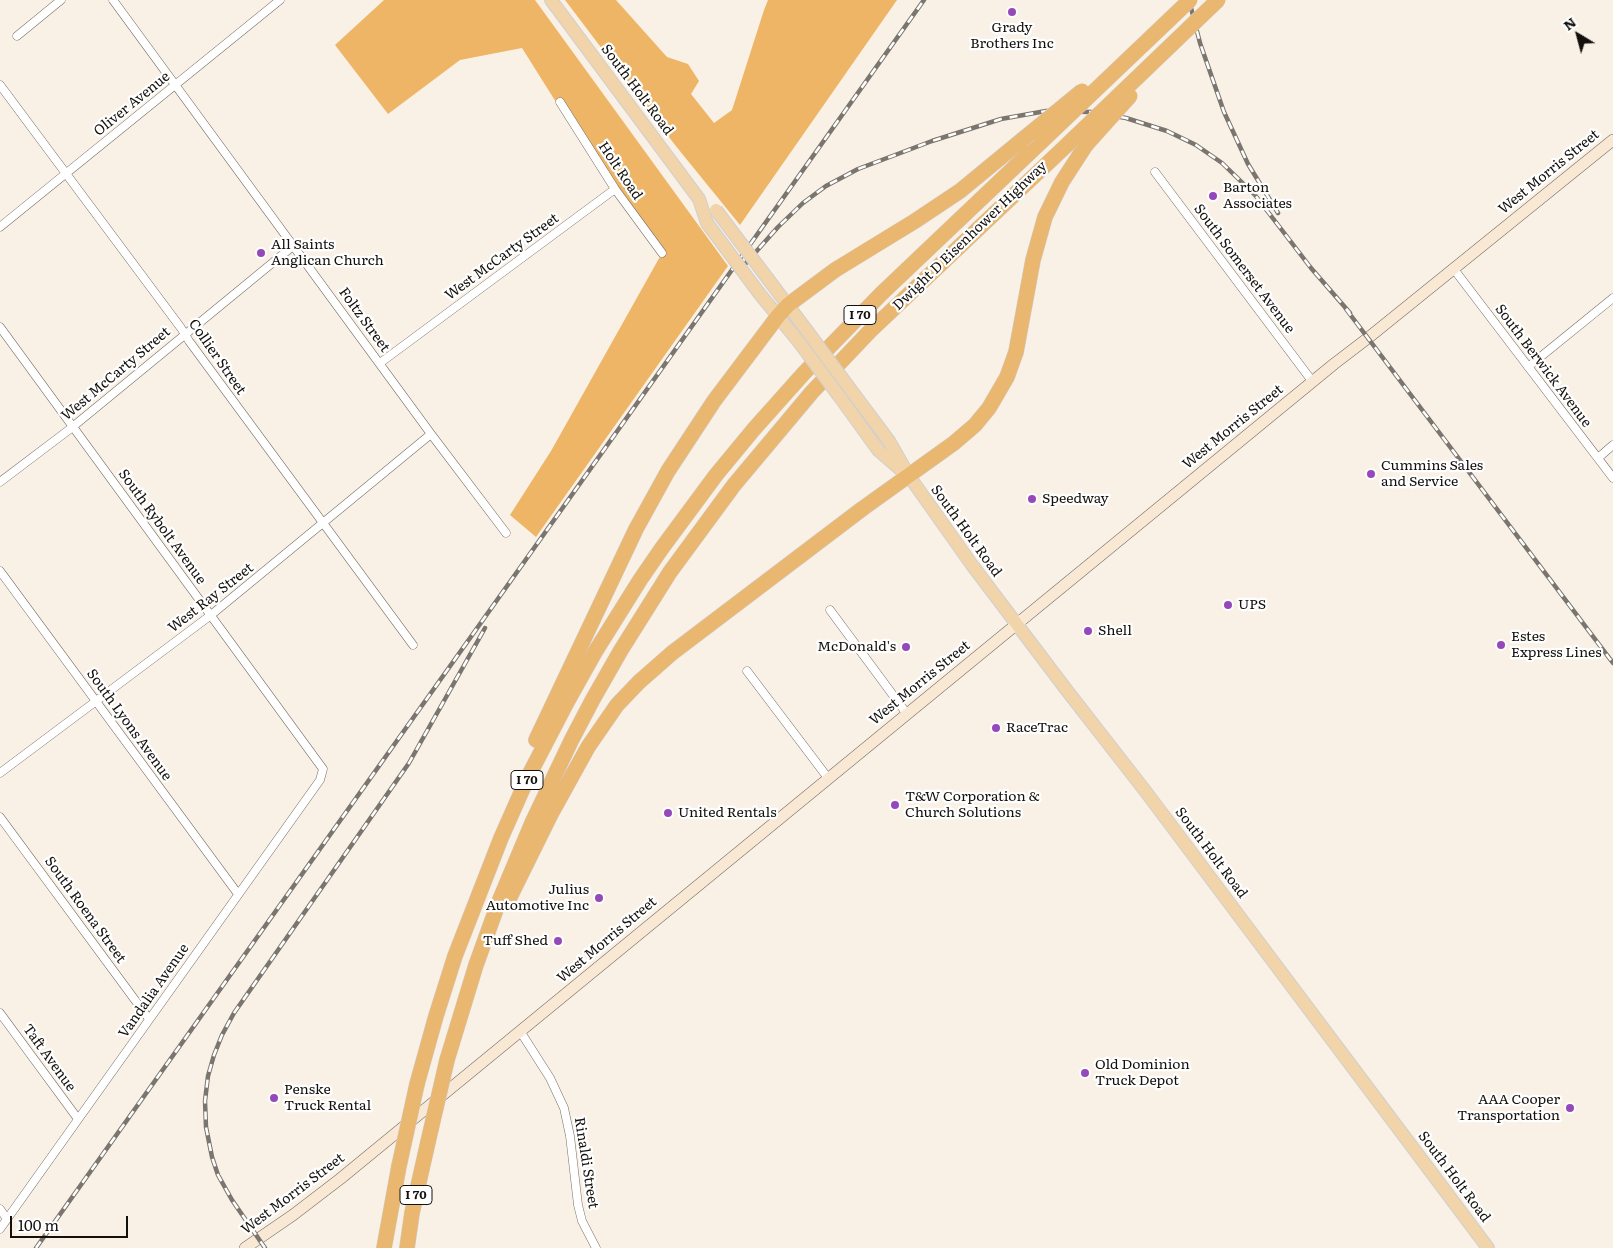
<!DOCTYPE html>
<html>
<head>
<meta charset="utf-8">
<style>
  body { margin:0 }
  #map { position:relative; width:1613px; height:1248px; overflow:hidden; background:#f9f1e6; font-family:Literata,serif }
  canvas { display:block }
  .north { position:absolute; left:1553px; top:10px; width:50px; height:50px; -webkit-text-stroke:4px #fff; paint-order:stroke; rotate:323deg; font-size:14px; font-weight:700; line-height:20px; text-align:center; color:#14110d }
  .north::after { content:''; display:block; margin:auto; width:18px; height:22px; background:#14110d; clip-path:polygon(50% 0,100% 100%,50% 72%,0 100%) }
  .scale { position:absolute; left:10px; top:1216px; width:118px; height:22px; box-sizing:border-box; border:2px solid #14110d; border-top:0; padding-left:6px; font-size:15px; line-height:18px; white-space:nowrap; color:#14110d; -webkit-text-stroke:4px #fff; paint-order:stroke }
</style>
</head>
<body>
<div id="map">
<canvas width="1613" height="1248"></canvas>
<div class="north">N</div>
<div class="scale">100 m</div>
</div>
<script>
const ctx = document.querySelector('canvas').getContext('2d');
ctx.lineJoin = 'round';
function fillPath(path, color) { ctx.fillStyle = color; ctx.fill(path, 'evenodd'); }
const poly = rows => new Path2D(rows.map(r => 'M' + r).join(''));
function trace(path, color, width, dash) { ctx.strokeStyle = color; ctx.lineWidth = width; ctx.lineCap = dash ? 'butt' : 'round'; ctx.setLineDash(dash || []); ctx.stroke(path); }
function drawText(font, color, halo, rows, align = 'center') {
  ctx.font = font + ' Literata,serif'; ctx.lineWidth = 4.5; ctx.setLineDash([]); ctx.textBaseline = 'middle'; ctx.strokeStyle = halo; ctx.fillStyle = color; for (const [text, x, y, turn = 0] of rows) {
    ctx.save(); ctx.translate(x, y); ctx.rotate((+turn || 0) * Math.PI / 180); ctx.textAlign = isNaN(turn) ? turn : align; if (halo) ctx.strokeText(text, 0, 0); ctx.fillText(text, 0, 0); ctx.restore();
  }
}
fillPath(poly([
  [384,0,535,0,728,266,536,537,510,515,551,451,662,253,610,188,522,48,460,60,388,114,335,45],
  [565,0,616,0,667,57,688,64,699,81,691,94,714,123,732,110,764,10,768,0,897,0,740,225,675,145]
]), '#eeb567');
const street = poly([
  [113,0,431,434,506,533],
  [17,36,61,0],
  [0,85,181,328,189,341,413,645],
  [560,102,615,189,662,253],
  [1155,172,1312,381],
  [0,227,280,0],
  [1453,268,1613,478],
  [0,327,323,769,320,780,0,1229],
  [380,363,615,189],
  [1528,367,1613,298],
  [1598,458,1613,445],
  [0,482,70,429,293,246],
  [0,571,238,894],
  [830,610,907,714],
  [747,671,828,778],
  [0,773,211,615,431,434],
  [0,817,149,1019],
  [0,1013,78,1119],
  [520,1031,550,1078,564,1108,570,1136,578,1205,582,1221,596,1248],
  [0,1209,7,1219]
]);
const secondary = poly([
  [245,1248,293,1215,340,1179,1334,364,1368,338,1613,140]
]);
const primary = poly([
  [551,0,699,199,707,223],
  [768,279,805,328],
  [759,293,799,342],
  [842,378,889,441,909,476,972,565,1065,688,1146,792,1488,1248],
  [839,396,878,450,901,470]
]);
const highway = poly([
  [536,740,636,529,668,471,714,401,778,316,788,305,835,270,915,221,960,191,1022,140],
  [509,899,551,814,588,747,617,705,639,682,672,653,862,509,954,443,975,425,989,408,1007,377,1016,352,1033,260,1045,217,1062,182,1086,145],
  [447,1060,476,965,498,904,532,823,572,739,593,699,621,650,670,572,734,485,812,392,870,331,1069,143],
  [417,1084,436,1016,455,956,501,838,528,777,567,702,595,652,640,580,662,548,716,475,754,429,804,373,881,294,1042,141],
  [384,1248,399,1166],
  [407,1248,412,1213,428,1142]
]);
trace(street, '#766e65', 9);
trace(secondary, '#766e65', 12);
trace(primary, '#d0cfcf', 14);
trace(highway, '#d0cfcf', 16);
trace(street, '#fff', 8);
trace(secondary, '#f9e9d4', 11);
trace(primary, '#f2d4aa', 12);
trace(highway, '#eab771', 15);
const rail = poly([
  [1189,0,1200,43,1224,112,1248,164,1278,213],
  [738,272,778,227,803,203,826,186,858,169,932,141,1001,119,1046,111,1091,112,1126,118,1167,131,1196,145,1222,163,1255,195,1311,268,1350,313],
  [1346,309,1613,663],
  [36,1248,924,0],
  [265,1248,232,1200,218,1175,212,1157,206,1127,205,1101,208,1076,214,1055,222,1035,234,1013,409,763,485,628]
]);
trace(rail, '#7a756e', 4.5);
trace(rail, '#fff', 2.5, [8]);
const primaryBridge = poly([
  [716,210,768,279],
  [707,223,759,293],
  [805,328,842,378],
  [799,342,839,396]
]);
const highwayBridge = poly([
  [1022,140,1082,91],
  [1042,141,1190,0],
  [1069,143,1218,0],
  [1086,145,1130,96],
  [428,1142,447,1060],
  [399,1166,417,1084]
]);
trace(primaryBridge, '#d0cfcf', 14, []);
trace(highwayBridge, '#d0cfcf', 16, []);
trace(primaryBridge, '#f2d4aa', 12);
trace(highwayBridge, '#eab771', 15);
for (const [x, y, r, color] of [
  [1012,12,5,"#9448ba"],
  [1213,196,5,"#9448ba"],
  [261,253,5,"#9448ba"],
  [1371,474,5,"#9448ba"],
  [1032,499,5,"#9448ba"],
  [1228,605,5,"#9448ba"],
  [1088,631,5,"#9448ba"],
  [1501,645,5,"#9448ba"],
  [906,647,5,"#9448ba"],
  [996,728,5,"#9448ba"],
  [895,805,5,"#9448ba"],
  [668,813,5,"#9448ba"],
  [599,898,5,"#9448ba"],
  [558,941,5,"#9448ba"],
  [1085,1073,5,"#9448ba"],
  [274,1098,5,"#9448ba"],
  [1570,1108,5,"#9448ba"]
]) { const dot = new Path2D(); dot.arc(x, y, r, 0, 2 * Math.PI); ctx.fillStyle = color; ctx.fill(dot); trace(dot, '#fff', 2); }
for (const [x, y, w] of [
  [860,315,32],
  [527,780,32],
  [416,1195,32]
]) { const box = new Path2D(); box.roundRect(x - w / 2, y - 9.5, w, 19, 4); ctx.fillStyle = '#fff'; ctx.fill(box); trace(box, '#14110d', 1); }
drawText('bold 12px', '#14110d', null, [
  ["I 70",860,315],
  ["I 70",527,780],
  ["I 70",416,1195]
]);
drawText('14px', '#14110d', '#fff', [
  ["Grady",1012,28,"center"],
  ["Brothers Inc",1012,44,"center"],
  ["Barton",1223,188],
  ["Associates",1223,204],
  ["All Saints",271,245],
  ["Anglican Church",271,261],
  ["Cummins Sales",1381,466],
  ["and Service",1381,482],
  ["Speedway",1042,499],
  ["UPS",1238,605],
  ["Shell",1098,631],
  ["Estes",1511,637],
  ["Express Lines",1511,653],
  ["McDonald's",896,647,"right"],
  ["RaceTrac",1006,728],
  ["T&W Corporation &",905,797],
  ["Church Solutions",905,813],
  ["United Rentals",678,813],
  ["Julius",589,890,"right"],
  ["Automotive Inc",589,906,"right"],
  ["Tuff Shed",548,941,"right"],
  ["Old Dominion",1095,1065],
  ["Truck Depot",1095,1081],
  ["Penske",284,1090],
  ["Truck Rental",284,1106],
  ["AAA Cooper",1560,1100,"right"],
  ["Transportation",1560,1116,"right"]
], 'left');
drawText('14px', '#14110d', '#fff', [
  ["South Holt Road",637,90,53],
  ["Oliver Avenue",132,104,-39],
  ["Holt Road",620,171,56],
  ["West Morris Street",1549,172,-39],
  ["Dwight D Eisenhower Highway",970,236,-44],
  ["West McCarty Street",502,257,-36],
  ["South Somerset Avenue",1244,269,53],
  ["Foltz Street",364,320,54],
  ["Collier Street",217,357,55],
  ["South Berwick Avenue",1543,366,53],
  ["West McCarty Street",116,374,-40],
  ["West Morris Street",1233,427,-39],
  ["South Rybolt Avenue",162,527,54],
  ["South Holt Road",966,531,54],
  ["West Ray Street",211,598,-38],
  ["West Morris Street",920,683,-39],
  ["South Lyons Avenue",129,725,54],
  ["South Holt Road",1211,853,53],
  ["South Roena Street",85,910,54],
  ["West Morris Street",607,940,-40],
  ["Vandalia Avenue",154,991,-55],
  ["Taft Avenue",49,1058,54],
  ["Rinaldi Street",586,1163,81],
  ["South Holt Road",1454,1177,53],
  ["West Morris Street",293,1194,-37]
]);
</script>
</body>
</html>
